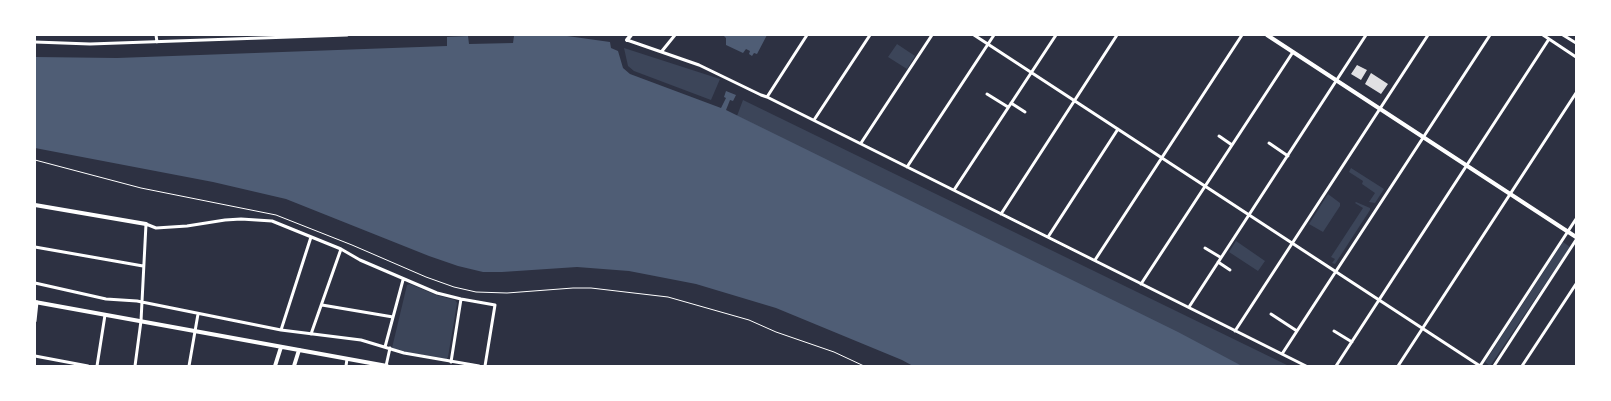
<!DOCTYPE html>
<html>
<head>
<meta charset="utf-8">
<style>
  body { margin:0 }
  #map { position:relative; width:1611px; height:401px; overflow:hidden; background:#2d3142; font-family:Cabin,sans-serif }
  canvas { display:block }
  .frame { position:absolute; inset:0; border:36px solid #fff; pointer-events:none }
</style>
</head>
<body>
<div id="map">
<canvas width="1611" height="401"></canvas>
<div class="frame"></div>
</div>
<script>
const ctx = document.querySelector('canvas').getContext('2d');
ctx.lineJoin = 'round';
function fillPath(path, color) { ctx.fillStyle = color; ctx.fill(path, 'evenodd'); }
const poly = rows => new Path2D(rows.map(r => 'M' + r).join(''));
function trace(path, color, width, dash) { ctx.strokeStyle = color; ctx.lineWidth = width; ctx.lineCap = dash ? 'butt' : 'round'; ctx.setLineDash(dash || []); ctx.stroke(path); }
fillPath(poly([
  [897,44,915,56,907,69,888,57],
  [624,48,720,79,711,100,634,71,628,66],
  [743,100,1289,366,1233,366,737,116],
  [1351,168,1384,189,1375,203,1369,202,1375,193,1362,184,1363,181,1349,172],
  [1328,194,1340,203,1340,206,1323,232,1309,224],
  [1356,202,1370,208,1370,210,1335,264,1332,263,1335,259,1331,257,1363,208,1355,203],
  [1236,241,1265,261,1258,271,1229,252],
  [1563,242,1570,247,1490,366,1485,362],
  [410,284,436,295,455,300,457,303,448,357,447,359,406,352,392,348,407,285]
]), '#3c4559');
fillPath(poly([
  [531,35,560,35,610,42,611,48,618,51,623,68,630,74,721,108,726,98,724,97,726,91,736,95,733,101,730,100,726,110,1178,332,1242,366,913,366,902,360,776,308,696,284,629,271,577,267,502,272,483,272,458,266,429,256,286,199,213,182,35,148,35,57,117,58,447,46,447,37,468,36,469,44,513,43,514,36],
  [723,35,767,35,757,54,754,53,752,56,749,54,750,51,746,49,743,53,726,45,726,38]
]), '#4f5d75');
fillPath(poly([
  [1357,65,1367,70,1361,80,1351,74],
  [1371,73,1388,84,1381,94,1365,84]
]), '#e0e0e3');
trace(poly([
  [35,160,141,188,276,215,352,245,426,277,454,287,476,292,507,293,573,288,591,288,668,297,749,320,776,332,834,352,864,366]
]), '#fff', 1);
trace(poly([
  [156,35,157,42],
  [974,35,1480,366],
  [1543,35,1576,57],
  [1563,35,1576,43],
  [627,40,699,65,761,95,767,97,1306,366],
  [35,42,90,44,347,35],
  [662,51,675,35],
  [987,94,1008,107],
  [767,97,807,35],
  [1011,103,1025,112],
  [814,120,870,35],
  [1219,136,1232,145],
  [861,143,932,35],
  [1269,143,1288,156],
  [907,167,994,35],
  [954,190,1056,35],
  [1001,214,1117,35],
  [1048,237,1118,129],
  [35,247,143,266],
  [1205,248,1220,257],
  [1095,260,1242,35],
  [1218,262,1230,270],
  [35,283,106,299,137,301,281,330,361,340,404,353,479,366],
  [1141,284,1293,52],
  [322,305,393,317],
  [1189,307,1366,35],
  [1271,314,1297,331],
  [35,321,37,302],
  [281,330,311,237],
  [1235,331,1428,35],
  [1334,331,1352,342],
  [311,334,341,249],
  [385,347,403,280],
  [1282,354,1490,35],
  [35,356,88,366],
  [451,362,461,299],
  [97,366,105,315],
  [135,366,141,321,146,224,156,228,187,226,225,220,241,219,272,221,341,249,360,260,437,293,461,299,495,305,485,366],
  [189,366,198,314],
  [346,366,347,359],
  [386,366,390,348],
  [1336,366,1549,39],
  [1398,366,1576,93],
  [1480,366,1576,219],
  [1494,366,1576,240],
  [1522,366,1576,284]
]), '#fff', 3);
trace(poly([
  [1267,35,1576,237],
  [627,40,631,35],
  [35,205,146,224],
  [299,350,387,366]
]), '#fff', 4);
trace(poly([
  [35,302,299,350,294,366],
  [275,366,281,347]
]), '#fff', 4);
</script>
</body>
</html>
